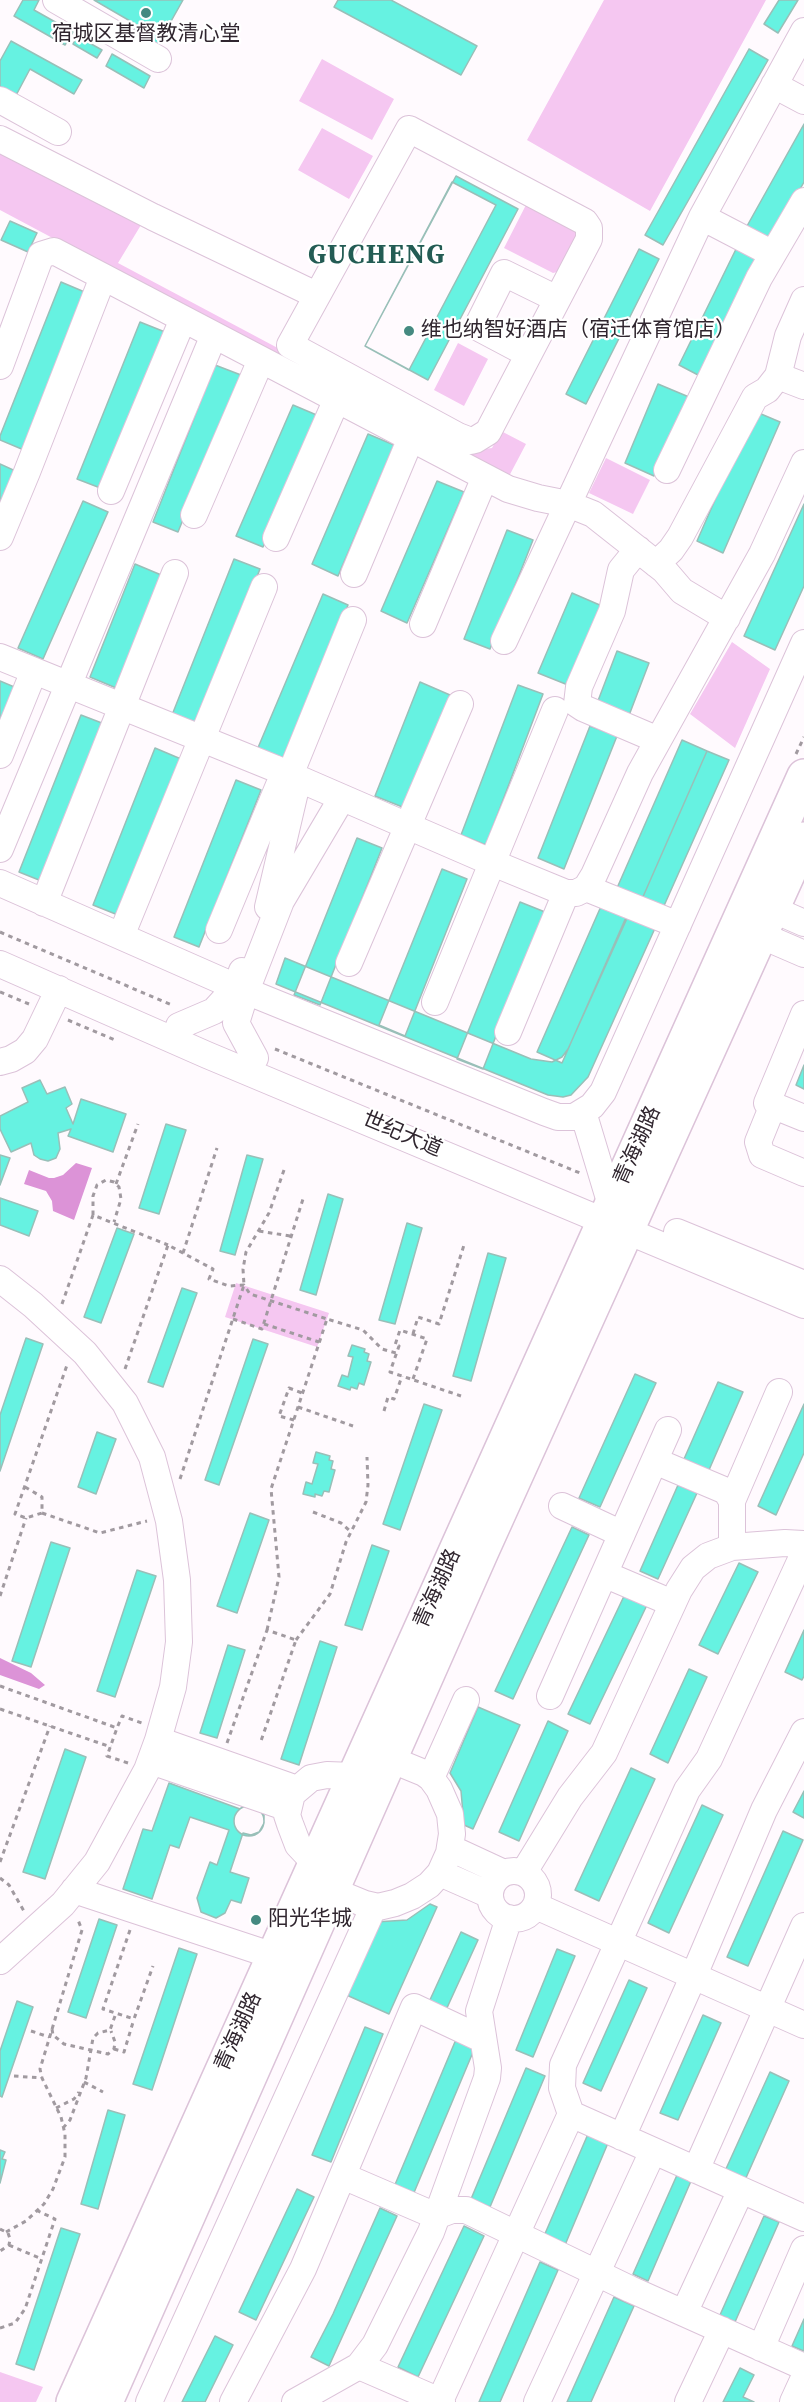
<!DOCTYPE html>
<html>
<head>
<meta charset="utf-8">
<style>
  body { margin:0 }
  canvas { display:block; background:#fffafe }
</style>
</head>
<body>
<canvas width="804" height="2402"></canvas>
<script>
const ctx = document.querySelector('canvas').getContext('2d');
ctx.lineJoin = 'round';
function fillPath(path, color) { ctx.fillStyle = color; ctx.fill(path, 'evenodd'); }
const poly = rows => new Path2D(rows.map(r => 'M' + r).join(''));
function trace(path, color, width, dash) { ctx.strokeStyle = color; ctx.lineWidth = width; ctx.lineCap = dash ? 'butt' : 'round'; ctx.setLineDash(dash || []); ctx.stroke(path); }
function drawText(font, color, halo, rows, align = 'center') {
  ctx.font = font + ' "Source Serif 4","Noto Sans SC",serif'; ctx.lineWidth = 4.5; ctx.setLineDash([]); ctx.textBaseline = 'middle'; ctx.strokeStyle = halo; ctx.fillStyle = color; for (const [text, x, y, turn = 0] of rows) {
    ctx.save(); ctx.translate(x, y); ctx.rotate((+turn || 0) * Math.PI / 180); ctx.textAlign = isNaN(turn) ? turn : align; if (halo) ctx.strokeText(text, 0, 0); ctx.fillText(text, 0, 0); ctx.restore();
  }
}
fillPath(poly([
  [604,0,766,0,650,211,527,140],
  [322,59,394,99,372,140,299,101],
  [322,128,373,156,349,199,298,170],
  [0,148,144,220,118,263,460,445,478,450,492,448,501,431,526,444,507,480,0,210],
  [528,201,575,226,578,233,557,272,553,273,504,248],
  [458,343,488,359,464,406,434,390],
  [606,458,650,480,633,514,589,493],
  [732,642,770,669,735,748,690,714],
  [236,1283,329,1313,317,1347,225,1317],
  [0,2372,43,2387,36,2402,0,2402]
]), '#f5c7f1');
fillPath(poly([
  [76,1163,92,1168,74,1220,53,1211,52,1201,46,1191,24,1184,29,1170,49,1178,54,1178,63,1175],
  [0,1658,31,1673,45,1685,39,1689,0,1675]
]), '#dc93d7');
const building = poly([
  [23,0,39,0,34,10,73,32,65,45,14,16,23,0],
  [94,0,183,0,156,48,132,34,137,25,94,0],
  [338,0,391,0,477,46,461,75,334,7,338,0],
  [779,0,798,0,778,33,764,24,779,0],
  [77,36,102,50,97,58,73,44,77,36],
  [11,41,82,80,74,94,30,69,13,101,0,94,0,61,11,41],
  [749,49,768,60,663,245,645,235,749,49],
  [112,54,150,76,144,88,106,66,112,54],
  [804,124,804,182,771,240,747,226,804,124],
  [456,176,518,209,428,380,365,346,456,176],
  [452,182,496,205,409,370,365,346,452,182],
  [10,221,37,233,28,252,1,240,10,221],
  [739,243,760,254,700,376,679,365,739,243],
  [639,249,659,259,586,404,566,394,639,249],
  [61,282,87,293,24,450,0,440,0,436,61,282],
  [140,322,165,332,103,489,77,479,140,322],
  [215,365,241,375,178,532,153,522,215,365],
  [658,384,689,397,654,476,625,463,658,384],
  [293,405,319,416,263,547,236,536,293,405],
  [754,411,780,422,723,553,697,541,754,411],
  [368,434,394,445,338,576,312,564,368,434],
  [0,464,22,474,0,524,0,464],
  [437,481,464,492,407,623,381,611,437,481],
  [83,501,108,512,43,659,18,648,83,501],
  [804,504,804,586,775,650,744,636,804,504],
  [507,530,533,540,490,649,464,639,507,530],
  [234,559,260,569,197,726,172,715,234,559],
  [135,564,166,577,121,690,90,677,135,564],
  [572,593,602,606,568,685,538,673,572,593],
  [323,594,348,605,282,760,257,750,323,594],
  [617,651,649,663,628,718,596,706,617,651],
  [0,681,19,689,0,738,0,681],
  [420,682,450,695,405,808,375,796,420,682],
  [518,685,543,694,486,845,461,835,518,685],
  [81,715,107,725,44,882,19,872,81,715],
  [590,726,617,736,564,869,538,858,590,726],
  [682,740,707,751,642,899,617,888,682,740],
  [155,748,181,759,118,915,93,905,155,748],
  [707,751,729,760,663,908,642,899,707,751],
  [236,780,261,790,199,947,174,937,236,780],
  [357,838,382,848,320,1005,294,995,357,838],
  [442,869,467,879,405,1036,379,1025,442,869],
  [520,902,545,912,483,1069,457,1059,520,902],
  [602,904,627,915,562,1063,537,1052,602,904],
  [629,914,656,926,588,1077,571,1095,563,1097,548,1095,276,984,285,958,531,1059,552,1062,562,1057,568,1049,629,914],
  [804,1065,804,1089,796,1085,804,1065],
  [40,1080,47,1094,65,1087,72,1104,66,1108,73,1124,81,1099,126,1114,113,1152,68,1136,71,1129,58,1133,60,1149,56,1158,48,1161,40,1159,34,1155,31,1143,11,1152,0,1129,0,1116,28,1102,22,1088,40,1080],
  [166,1124,186,1130,159,1214,139,1208,166,1124],
  [0,1155,10,1158,0,1185,0,1155],
  [247,1155,263,1159,235,1255,220,1251,247,1155],
  [328,1194,343,1199,316,1295,300,1290,328,1194],
  [0,1198,38,1211,29,1236,0,1225,0,1198],
  [407,1223,422,1228,395,1324,379,1320,407,1223],
  [117,1228,134,1234,101,1323,84,1317,117,1228],
  [488,1253,506,1258,471,1381,453,1376,488,1253],
  [182,1288,197,1293,163,1387,148,1382,182,1288],
  [26,1338,43,1344,0,1471,0,1415,26,1338],
  [253,1339,268,1344,219,1485,205,1480,253,1339],
  [352,1345,365,1349,364,1352,369,1354,367,1361,371,1362,364,1385,359,1383,357,1389,351,1387,350,1390,338,1386,342,1375,348,1377,353,1357,348,1356,352,1345],
  [635,1374,656,1383,600,1507,579,1498,635,1374],
  [718,1382,743,1392,709,1470,684,1459,718,1382],
  [424,1404,442,1410,400,1530,383,1524,424,1404],
  [804,1404,804,1453,776,1515,758,1506,804,1404],
  [97,1432,116,1439,96,1494,78,1487,97,1432],
  [316,1452,330,1456,329,1460,333,1461,331,1469,335,1470,329,1492,324,1491,322,1496,315,1494,315,1497,303,1494,306,1482,312,1484,318,1464,313,1463,316,1452],
  [678,1485,697,1493,658,1579,640,1571,678,1485],
  [250,1513,269,1520,237,1613,217,1606,250,1513],
  [572,1527,589,1535,513,1699,495,1691,572,1527],
  [51,1542,70,1548,31,1667,12,1661,51,1542],
  [372,1545,389,1551,362,1630,345,1625,372,1545],
  [739,1563,758,1572,718,1654,699,1645,739,1563],
  [137,1570,156,1576,115,1697,97,1691,137,1570],
  [625,1594,647,1605,590,1724,568,1714,625,1594],
  [804,1630,804,1676,802,1680,785,1672,804,1630],
  [320,1641,337,1647,299,1765,281,1759,320,1641],
  [228,1645,245,1650,217,1738,200,1733,228,1645],
  [689,1669,707,1677,668,1763,650,1754,689,1669],
  [478,1707,520,1725,473,1829,464,1825,461,1791,450,1773,478,1707],
  [548,1721,568,1731,519,1841,499,1832,548,1721],
  [65,1749,86,1757,45,1879,23,1872,65,1749],
  [631,1768,655,1779,599,1901,575,1890,631,1768],
  [169,1783,240,1809,243,1806,262,1811,264,1815,264,1823,259,1832,251,1835,243,1833,230,1872,249,1878,241,1903,231,1900,225,1913,216,1918,201,1912,197,1898,210,1862,217,1865,229,1830,190,1817,179,1848,170,1845,152,1899,123,1889,143,1829,152,1831,169,1783],
  [804,1791,804,1818,793,1812,804,1791],
  [702,1805,723,1815,669,1933,648,1923,702,1805],
  '234 1821a15 15 0 1 1 30 0a15 15 0 1 1-30 0Z',
  [783,1831,803,1840,748,1966,727,1957,783,1831],
  [430,1904,437,1907,389,2014,342,1993,375,1922,407,1920,430,1904],
  [99,1919,117,1925,86,2018,68,2012,99,1919],
  [461,1932,478,1940,446,2010,429,2002,461,1932],
  [179,1948,197,1954,152,2090,133,2084,179,1948],
  [557,1949,575,1956,533,2057,516,2050,557,1949],
  [629,1980,647,1988,601,2091,583,2083,629,1980],
  [17,2001,33,2007,2,2097,0,2096,0,2051,17,2001],
  [703,2015,721,2023,678,2120,660,2113,703,2015],
  [365,2027,383,2034,331,2162,312,2155,365,2027],
  [457,2037,476,2045,413,2195,394,2187,457,2037],
  [526,2068,545,2076,490,2207,471,2199,526,2068],
  [770,2072,789,2081,745,2180,725,2171,770,2072],
  [108,2110,125,2115,98,2209,81,2204,108,2110],
  [588,2134,608,2143,565,2245,544,2236,588,2134],
  [0,2150,5,2152,2,2159,6,2160,0,2183,0,2150],
  [677,2175,691,2181,648,2281,633,2274,677,2175],
  [297,2189,314,2197,256,2320,239,2312,297,2189],
  [380,2208,397,2216,329,2366,311,2357,333,2314,380,2208],
  [764,2216,779,2222,735,2322,720,2315,764,2216],
  [464,2226,484,2236,418,2377,398,2367,464,2226],
  [61,2228,80,2234,34,2370,16,2364,61,2228],
  [540,2262,558,2270,500,2402,479,2402,540,2262],
  [614,2297,634,2306,591,2402,567,2402,614,2297],
  [804,2319,804,2351,792,2346,804,2319],
  [215,2336,233,2345,205,2402,182,2402,215,2336],
  [740,2368,754,2375,743,2397,754,2402,723,2402,740,2368]
]);
fillPath(building, '#66f2e1');
trace(building, '#99bfb8', 1.5);
const minor = poly([
  [56,0,158,59],
  [774,85,804,101],
  [0,100,58,132],
  [409,129,585,222,589,228,589,239,488,432,475,440,471,441,458,436,290,345,409,129],
  [0,139,153,217,316,295],
  [702,217,773,254],
  [528,354,477,327,504,273,557,299],
  [0,366,41,255,54,251,508,489,538,498,568,504,593,514,664,570,682,591,727,618],
  [778,376,804,386],
  [667,470,759,278,804,201],
  [111,491,183,319],
  [194,515,261,360],
  [0,537,27,472,103,277],
  [276,538,337,399],
  [638,549,621,570,612,611,579,687,577,704,583,708,658,740],
  [656,564,671,550,680,537,755,397,767,390,778,376,788,336,804,300],
  [354,574,411,438],
  [423,624,485,477],
  [504,641,702,217,804,31],
  [0,657,274,768,493,863,566,893,576,893,586,888,594,875,640,773,762,554,804,463],
  [0,755,34,671],
  [290,775,353,620],
  [0,849,214,335],
  [0,883,236,987,544,1112,558,1117,574,1117,592,1106,603,1092,804,643],
  [586,888,678,925],
  [44,903,175,573],
  [268,907,298,779],
  [772,909,804,923],
  [219,930,284,773],
  [760,935,804,954],
  [121,936,264,587],
  [349,963,460,704],
  [0,964,207,1055,804,1305],
  [435,1002,555,710],
  [804,1014,767,1103,804,1118],
  [179,1026,214,1011,236,987,242,971],
  [508,1032,566,893],
  [255,1058,236,1023,246,991,281,901,342,798],
  [0,1062,11,1059,25,1051,35,1039,59,989],
  [773,1105,758,1142,762,1155,804,1173],
  [583,1112,611,1205],
  [677,1232,804,1284],
  [0,1279,33,1305,85,1353,125,1403,152,1457,169,1521,177,1580,179,1642,173,1687,158,1740,297,1789],
  [655,1461,726,1491,732,1501,732,1547],
  [732,1501,779,1392],
  [562,1506,622,1534],
  [604,1574,672,1603],
  [550,1696,668,1430],
  [151,1761,288,1808],
  [431,1778,466,1700],
  [450,1848,504,1873],
  [315,1863,298,1845,290,1824,287,1815,292,1794,311,1778,327,1775,354,1776],
  '490 1895a24 24 0 1 1 48 0a24 24 0 1 1-48 0Z',
  [524,1872,570,1797,604,1753,679,1590,693,1568,708,1556,732,1547,785,1543,804,1544],
  [440,1873,490,1895],
  [316,1884,365,1904,378,1907,395,1903,412,1896,429,1885,440,1873,449,1853,452,1834,450,1814,439,1789,431,1778,424,1773,375,1753],
  [74,1890,274,1956],
  [536,1906,804,2025],
  [0,1961,63,1904,97,1862,147,1770,158,1740],
  [571,2114,562,2088,563,2065,687,1790,709,1759,804,1553],
  [622,2137,694,1975,764,1810,804,1732],
  [696,2170,804,1926],
  [343,2176,436,2216,452,2210,466,2210,630,2289,804,2367],
  [684,2313,741,2190],
  [761,2348,804,2249],
  [359,2366,442,2402],
  [440,2401,571,2114,804,2218],
  [149,2402,374,1906],
  [233,2402,303,2269,414,2007,482,2039],
  [295,2402,359,2366,375,2345,431,2232,487,2078,488,2068,479,2011,509,1918],
  [537,2402,653,2151],
  [688,2402,722,2330],
  [793,2402,804,2378]
]);
const major = poly([
  [73,2402,804,776],
  [106,2402,482,1551,804,839]
]);
trace(minor, '#dcc3d9', 28);
trace(major, '#dcc3d9', 36);
trace(poly([
  [796,754,804,737],
  [0,932,172,1005],
  [0,992,29,1004],
  [68,1020,115,1040],
  [275,1049,580,1173],
  [116,1184,138,1124],
  [93,1215,93,1196,97,1185,106,1180,114,1182,119,1187,121,1199,114,1222],
  [259,1231,290,1236],
  [183,1253,217,1148],
  [62,1304,93,1215,168,1245],
  [233,1319,262,1329,303,1199],
  [264,1324,319,1342],
  [413,1334,418,1317,439,1324,464,1245],
  [125,1369,168,1245,213,1269,209,1279,229,1286,244,1285,250,1294,327,1319],
  [413,1379,427,1339,400,1330,395,1345,399,1346,390,1372,461,1396],
  [298,1407,353,1426],
  [384,1411,388,1397,394,1399,402,1376],
  [294,1420,279,1416,289,1388,302,1393],
  [180,1479,244,1285,243,1269,246,1252,269,1213,285,1167],
  [25,1487,42,1497,42,1513,26,1518,15,1514,67,1365],
  [313,1512,341,1523,351,1532],
  [42,1513,100,1533,147,1521],
  [0,1596,26,1518],
  [267,1630,279,1577,271,1489,327,1319,363,1330,382,1349,396,1353],
  [296,1640,330,1594,346,1542,366,1502,368,1485,367,1457],
  [0,1686,117,1728],
  [0,1709,111,1747],
  [227,1743,267,1630,296,1640,261,1741],
  [128,1763,107,1756,117,1728,122,1716,142,1723],
  [0,1862,50,1726],
  [0,1878,9,1885,25,1913],
  [130,1930,103,2009,134,2019,153,1966],
  [52,2029,53,2035,64,2044,108,2054,114,2049,115,2042,111,2031],
  [31,2031,49,2037],
  [114,2049,124,2052,134,2019],
  [14,2076,42,2078],
  [84,2082,103,2092],
  [56,2108,74,2099,79,2092],
  [63,2128,70,2120,86,2078,93,2038,98,2033,110,2030,116,2013],
  [0,2229,8,2233,10,2239,9,2245,0,2251],
  [6,2232,26,2221,44,2204,53,2189,65,2157,65,2134,61,2117,42,2078,40,2069,82,1930,78,1920],
  [9,2245,42,2259],
  [0,2328,15,2323,25,2309,55,2219,38,2211]
]), '#a19aa0', 3, [4.5, 4.5]);
trace(minor, '#fff', 26);
trace(major, '#fff', 33);
for (const [x, y, r, color] of [
  [146,13,6,"#458a81"],
  [409,331,6,"#458a81"],
  [256,1920,6,"#458a81"]
]) { const dot = new Path2D(); dot.arc(x, y, r, 0, 2 * Math.PI); ctx.fillStyle = color; ctx.fill(dot); trace(dot, '#fff', 2); }
drawText('21px', '#30262f', '#fff', [
  ["宿城区基督教清心堂",146,35,"center"],
  ["维也纳智好酒店（宿迁体育馆店）",421,331],
  ["阳光华城",268,1920]
], 'left');
drawText('21px', '#30262f', '#fff', [
  ["世纪大道",402,1135,23],
  ["青海湖路",638,1146,-66],
  ["青海湖路",438,1589,-66],
  ["青海湖路",239,2032,-66]
]);
ctx.letterSpacing = '1.5px';
drawText('bold 27px', '#235c54', '#fff', [
  ["GUCHENG",377,256]
]);
ctx.letterSpacing = '0px';
</script>
</body>
</html>
